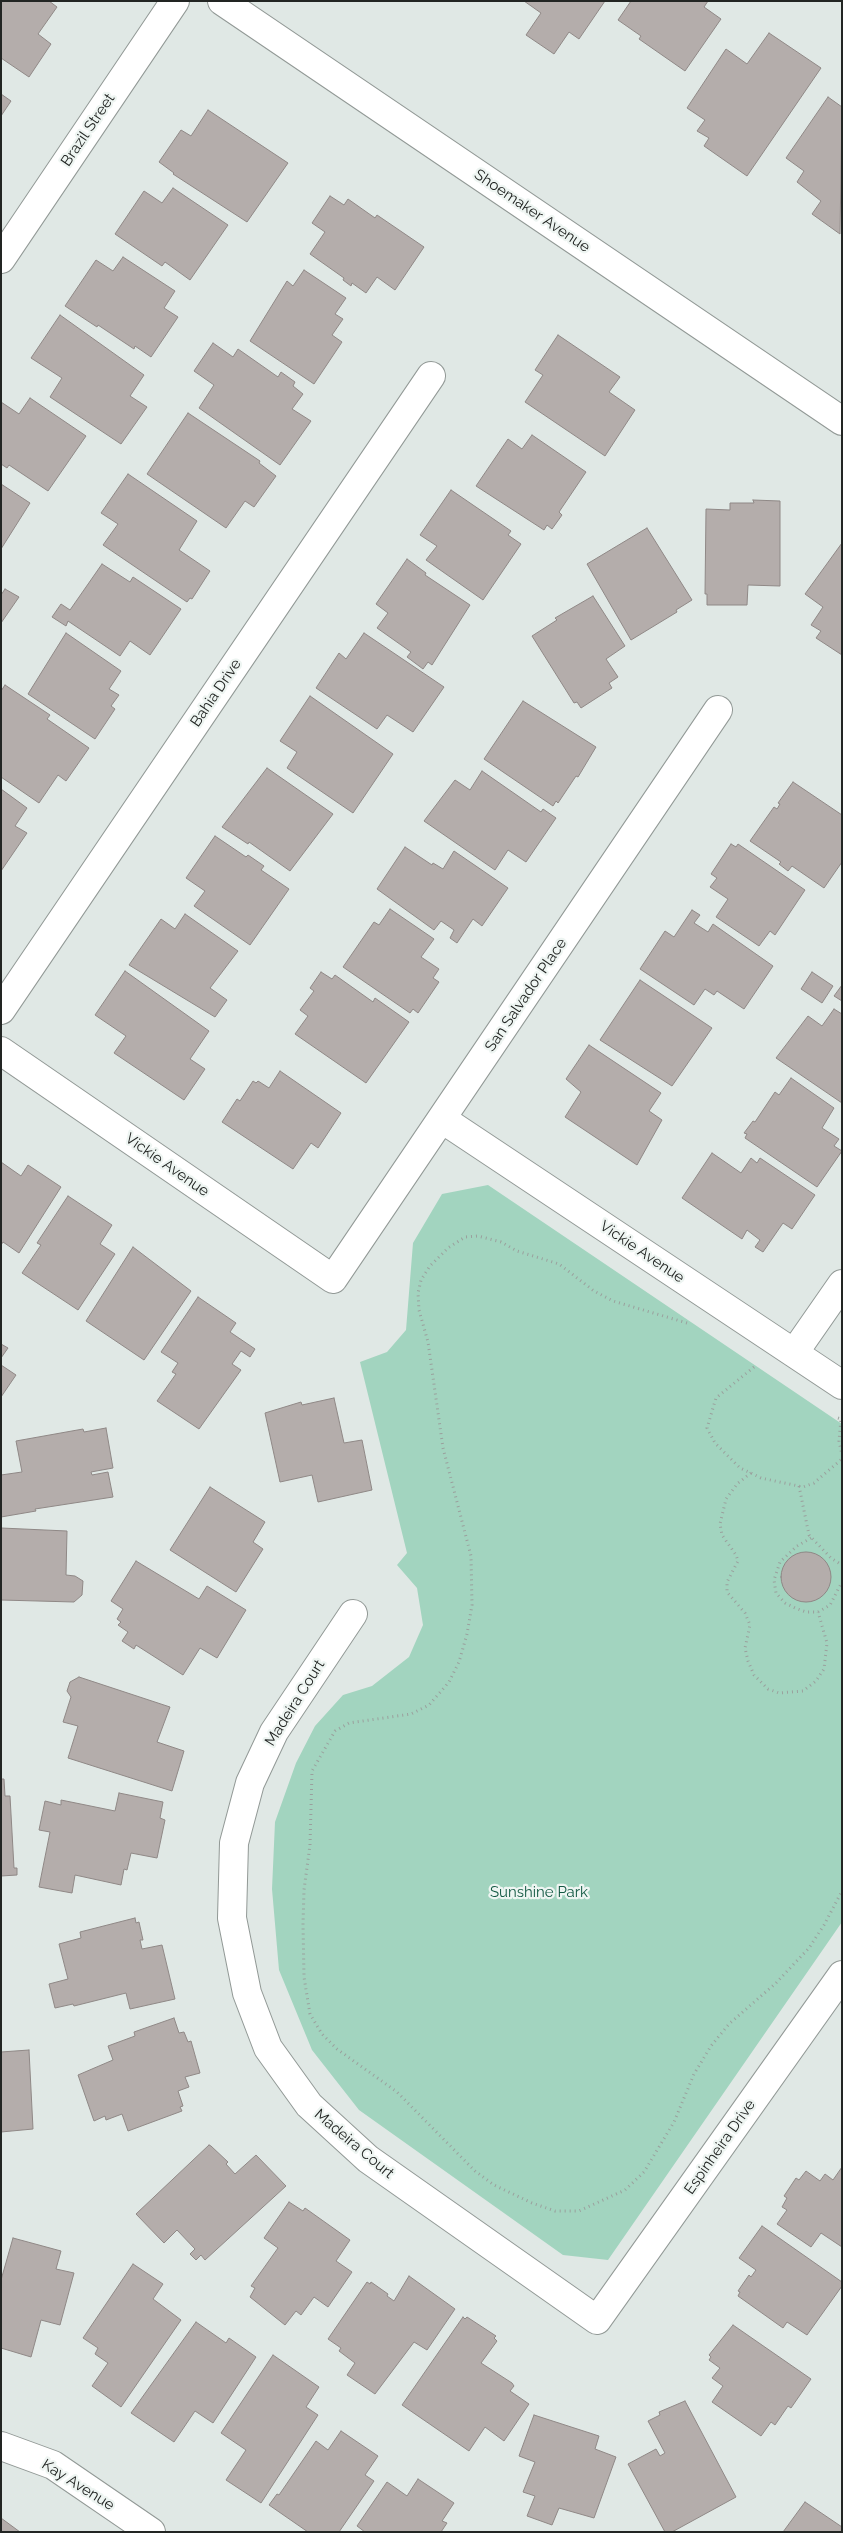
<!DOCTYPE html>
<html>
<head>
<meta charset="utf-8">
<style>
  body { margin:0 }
  #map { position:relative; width:843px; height:2533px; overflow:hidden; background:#e0e8e5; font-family:Raleway,sans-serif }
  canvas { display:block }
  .frame { position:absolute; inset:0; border:2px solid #222523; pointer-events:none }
</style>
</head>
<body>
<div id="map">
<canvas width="843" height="2533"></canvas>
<div class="frame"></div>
</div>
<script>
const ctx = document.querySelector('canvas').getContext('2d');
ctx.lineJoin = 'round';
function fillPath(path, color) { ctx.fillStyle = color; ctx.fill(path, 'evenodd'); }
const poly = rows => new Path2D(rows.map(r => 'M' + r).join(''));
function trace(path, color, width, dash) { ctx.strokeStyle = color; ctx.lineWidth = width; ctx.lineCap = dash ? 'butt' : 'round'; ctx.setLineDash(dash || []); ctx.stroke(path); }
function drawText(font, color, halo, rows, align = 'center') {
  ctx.font = font + ' Raleway,sans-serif'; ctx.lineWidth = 4.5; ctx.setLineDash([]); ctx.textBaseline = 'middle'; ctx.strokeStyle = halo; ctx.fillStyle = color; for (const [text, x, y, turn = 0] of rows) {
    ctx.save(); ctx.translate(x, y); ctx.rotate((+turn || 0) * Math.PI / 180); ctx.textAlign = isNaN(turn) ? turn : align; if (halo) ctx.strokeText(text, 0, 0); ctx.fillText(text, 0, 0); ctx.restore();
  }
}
fillPath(poly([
  [488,1185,842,1424,842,1922,608,2260,563,2255,359,2110,312,2050,279,1970,272,1889,275,1822,296,1763,315,1726,343,1695,372,1686,409,1657,423,1625,417,1588,397,1565,407,1553,360,1362,387,1352,406,1330,413,1243,442,1194]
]), '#a2d4bf');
const building = poly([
  [1,1,49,1,57,7,38,34,51,44,29,77,1,58,1,1],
  [524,1,605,1,579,39,569,32,554,54,526,35,541,13,524,1],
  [631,1,708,1,704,7,721,19,685,71,639,39,641,36,618,20,631,1],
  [769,33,821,68,747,176,704,146,709,138,697,131,705,120,687,108,726,49,747,64,769,33],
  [1,94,11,101,1,116,1,94],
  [828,97,842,107,840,234,812,214,821,201,797,182,804,171,786,158,828,97],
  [208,110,288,163,247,222,173,174,174,173,159,162,181,130,191,136,208,110],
  [173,188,228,225,190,280,165,262,162,266,115,234,144,191,162,203,173,188],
  [330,196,344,205,348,199,375,218,377,215,424,247,395,290,377,277,366,293,352,283,351,286,343,280,344,278,310,254,325,232,312,223,330,196],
  [123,257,175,291,164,308,178,317,151,357,135,346,134,349,98,325,97,327,65,306,96,260,113,271,123,257],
  [304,270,346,298,335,314,343,319,332,335,342,342,314,384,250,341,287,281,293,286,304,270],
  [60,315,144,375,130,396,147,407,121,444,50,397,62,378,31,358,60,315],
  [558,335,620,377,609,392,635,410,605,456,525,402,543,375,535,370,558,335],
  [213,343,233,357,238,349,278,377,281,372,295,382,293,386,303,394,292,409,311,421,280,465,199,408,214,385,194,371,213,343],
  [30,398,86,436,48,491,9,465,7,468,1,464,1,402,19,414,30,398],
  [188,413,260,461,259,463,276,476,254,507,245,501,226,528,147,474,188,413],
  [532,435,586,472,559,512,562,515,552,529,547,525,544,530,476,486,508,439,522,449,532,435],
  [128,474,197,521,179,550,210,571,192,599,190,598,187,602,103,545,118,524,101,513,128,474],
  [1,484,30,503,1,549,1,484],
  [451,490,511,531,508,535,521,544,483,600,426,560,437,546,420,535,451,490],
  [753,500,780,501,780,586,748,585,747,605,707,605,707,594,705,594,706,509,730,510,730,503,754,503,753,500],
  [647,528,692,600,676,610,677,612,631,640,587,564,647,528],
  [842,543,842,655,816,638,821,631,811,625,823,607,805,594,842,543],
  [407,559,426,573,425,575,470,605,432,665,428,662,423,669,407,657,411,652,377,628,388,613,376,604,407,559],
  [102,564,130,582,133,577,181,609,150,655,130,641,120,656,68,621,66,626,52,617,61,604,70,610,102,564],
  [5,589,19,597,1,623,1,595,5,589],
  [593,596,625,646,606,659,618,677,609,683,612,688,581,708,577,702,574,703,532,636,557,620,555,618,593,596],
  [66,633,121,671,109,689,119,695,111,706,115,709,95,739,28,694,66,633],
  [364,633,444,687,413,732,387,715,377,729,316,688,339,653,346,659,364,633],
  [5,685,50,715,47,719,89,748,66,781,58,775,39,803,1,777,1,691,5,685],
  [310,696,393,754,353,813,287,768,297,752,280,741,310,696],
  [523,701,596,747,578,777,576,776,558,803,556,801,553,806,484,759,523,701],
  [267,768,333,814,290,871,249,842,248,844,222,827,267,768],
  [482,771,541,812,543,809,556,818,526,862,508,850,495,870,424,821,455,780,470,790,482,771],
  [793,782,842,815,842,862,824,888,792,866,788,871,779,864,781,862,750,841,774,807,777,809,780,804,778,803,793,782],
  [1,789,27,808,15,826,27,833,1,871,1,789],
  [215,836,246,857,248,855,264,866,261,870,289,889,250,945,194,906,205,891,186,878,215,836],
  [731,844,736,847,738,844,805,890,775,935,770,931,759,946,716,917,728,899,710,887,717,878,711,874,731,844],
  [405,847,432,865,433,863,443,869,454,851,508,888,482,926,473,919,457,943,450,938,454,930,441,921,434,930,377,889,405,847],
  [390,909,434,939,421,957,439,969,433,978,439,982,418,1013,413,1009,410,1013,343,967,374,922,379,925,390,909],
  [692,910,700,915,694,923,708,932,713,924,773,966,744,1009,717,991,714,995,705,989,694,1005,640,969,665,931,674,937,692,910],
  [185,914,238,951,210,988,227,1000,215,1017,129,965,161,919,175,929,185,914],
  [125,971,209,1031,190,1059,205,1069,184,1100,114,1053,126,1036,95,1015,125,971],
  [321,972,332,979,335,975,373,1002,375,998,409,1022,366,1083,295,1034,308,1016,300,1010,314,991,310,988,321,972],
  [812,972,833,986,822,1003,801,989,812,972],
  [640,980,712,1028,672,1086,600,1040,640,980],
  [842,985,842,1001,834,996,842,985],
  [834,1009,842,1014,842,1103,776,1058,808,1016,822,1026,834,1009],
  [589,1045,661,1093,649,1111,662,1120,637,1165,565,1117,581,1092,566,1079,589,1045],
  [280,1071,341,1113,318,1148,311,1143,293,1169,222,1122,237,1099,240,1101,253,1081,256,1083,258,1081,269,1088,280,1071],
  [791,1078,834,1108,822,1128,839,1139,834,1146,842,1151,817,1187,745,1138,747,1134,744,1133,753,1121,755,1122,775,1092,779,1095,791,1078],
  [712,1153,741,1173,751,1158,757,1163,760,1158,815,1195,792,1229,783,1223,763,1252,755,1247,760,1240,747,1230,742,1239,682,1198,712,1153],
  [1,1162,21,1176,28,1165,61,1187,19,1253,3,1242,1,1245,1,1162],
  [68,1196,112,1225,100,1244,115,1254,78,1310,22,1273,41,1245,37,1243,68,1196],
  [133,1247,191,1291,144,1360,86,1321,133,1247],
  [198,1297,236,1323,230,1332,255,1349,250,1357,241,1351,232,1364,241,1370,199,1429,157,1401,176,1374,172,1372,178,1363,161,1352,198,1297],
  [1,1344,8,1348,1,1358,1,1344],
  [1,1365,16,1375,1,1397,1,1365],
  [334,1398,344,1443,362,1440,372,1490,318,1502,312,1475,280,1482,265,1413,301,1402,302,1405,334,1398],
  [106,1428,113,1468,91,1472,92,1475,108,1472,113,1497,35,1509,36,1511,1,1517,1,1475,22,1472,16,1441,83,1429,84,1432,106,1428],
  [210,1487,265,1522,253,1542,263,1549,236,1592,170,1550,210,1487],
  [1,1528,67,1531,66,1575,75,1576,83,1581,82,1595,74,1602,1,1600,1,1528],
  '781 1577a25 25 0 1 1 50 0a25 25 0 1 1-50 0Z',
  [136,1561,199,1599,207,1586,246,1610,217,1658,200,1648,183,1675,136,1645,134,1649,122,1641,128,1632,118,1625,121,1622,117,1619,123,1609,111,1601,136,1561],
  [79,1677,170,1707,157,1742,184,1751,172,1791,68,1758,78,1726,63,1722,71,1697,67,1691,70,1682,79,1677],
  [1,1779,4,1779,5,1796,10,1796,14,1868,17,1868,17,1875,1,1876,1,1779],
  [119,1793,163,1802,160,1818,165,1820,157,1858,131,1853,127,1870,124,1869,121,1885,75,1875,72,1893,39,1887,50,1832,39,1830,45,1801,61,1805,61,1800,115,1811,119,1793],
  [135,1918,136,1923,139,1922,143,1940,140,1940,142,1949,162,1945,175,1999,130,2009,126,1993,74,2006,73,2004,55,2008,49,1984,68,1979,59,1944,81,1938,80,1932,135,1918],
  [174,2018,179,2033,184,2032,188,2042,191,2041,200,2073,185,2077,189,2087,178,2091,183,2106,180,2107,182,2111,128,2131,122,2114,106,2120,105,2116,94,2121,78,2075,113,2060,108,2046,135,2036,134,2032,174,2018],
  [29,2050,33,2129,1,2132,1,2052,29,2050],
  [209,2145,211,2146,228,2162,226,2164,235,2174,256,2155,286,2186,205,2260,201,2255,196,2260,190,2254,195,2249,177,2230,164,2243,136,2214,209,2145],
  [842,2167,842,2247,821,2233,811,2247,777,2224,787,2210,782,2207,787,2198,784,2196,796,2178,799,2180,806,2171,820,2181,825,2174,833,2180,842,2167],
  [289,2202,303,2211,305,2208,350,2240,336,2261,352,2272,328,2307,314,2297,301,2315,296,2311,285,2325,250,2297,255,2288,251,2286,278,2248,264,2238,289,2202],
  [762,2226,842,2282,842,2286,807,2335,787,2322,783,2328,738,2296,740,2292,738,2291,749,2275,751,2277,756,2270,739,2258,762,2226],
  [13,2238,61,2251,56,2269,74,2273,60,2325,41,2320,31,2357,1,2348,1,2280,13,2238],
  [133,2264,163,2284,153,2299,181,2320,121,2407,92,2386,108,2363,95,2354,98,2348,83,2338,133,2264],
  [409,2276,455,2309,427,2350,414,2342,375,2394,347,2375,355,2363,339,2351,341,2348,328,2339,367,2282,370,2284,371,2282,388,2294,387,2296,394,2301,409,2276],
  [463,2317,465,2319,467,2317,496,2336,494,2338,497,2341,481,2363,512,2383,514,2386,510,2391,529,2404,504,2441,485,2427,469,2451,402,2405,463,2317],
  [196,2322,226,2343,229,2338,256,2357,213,2423,195,2411,174,2442,131,2413,196,2322],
  [733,2325,811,2379,791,2408,788,2406,775,2425,771,2422,761,2436,712,2402,723,2386,712,2378,720,2368,709,2360,711,2357,709,2355,733,2325],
  [273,2355,319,2387,306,2407,318,2415,261,2503,226,2480,246,2450,221,2433,273,2355],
  [685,2401,736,2497,672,2532,665,2532,628,2464,656,2449,660,2456,665,2453,648,2421,660,2415,659,2412,685,2401],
  [534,2415,599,2436,595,2449,616,2457,594,2518,559,2508,552,2525,527,2516,535,2496,523,2492,535,2462,519,2456,534,2415],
  [341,2431,378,2456,365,2475,374,2481,339,2532,308,2532,269,2505,277,2494,279,2495,316,2441,328,2450,341,2431],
  [418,2479,454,2503,442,2521,447,2523,441,2532,365,2532,357,2526,387,2482,407,2496,418,2479],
  [805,2502,842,2527,842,2532,783,2532,805,2502],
  [1,2518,20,2532,1,2532,1,2518]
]);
fillPath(building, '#b4adab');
trace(building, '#8f8886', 1);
const minor = poly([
  [1,259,175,1],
  [1,1010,431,376],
  [1,1051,333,1279,718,710],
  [442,1119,842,1385],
  [794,1353,842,1284],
  [353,1614,274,1732,250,1783,234,1843,232,1918,247,1993,268,2048,309,2105,368,2159,597,2320,842,1975],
  [1,2446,53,2465,151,2532]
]);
const tertiary = poly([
  [222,1,842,421]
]);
trace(minor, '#929996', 30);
trace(tertiary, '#929996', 30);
trace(poly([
  [687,1323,613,1301,594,1291,559,1264,517,1251,501,1242,478,1236,465,1237,448,1248,430,1266,421,1280,418,1293,419,1310,428,1342,443,1448,471,1556,472,1605,467,1634,459,1662,449,1682,429,1705,411,1714,349,1723,335,1731,312,1771,310,1845,304,1890,303,1924,304,1977,310,2014,322,2034,337,2049,397,2092,475,2171,494,2185,532,2203,555,2211,579,2211,625,2190,644,2172,674,2122,694,2074,711,2046,729,2024,776,1983,809,1948,824,1925,842,1891],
  [754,1367,716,1398,707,1428,715,1443,740,1468,751,1473,761,1478,803,1487,814,1483,842,1459],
  [838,1418,841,1419,839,1441,842,1455],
  [751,1473,738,1483,726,1499,720,1524,722,1535,736,1555,738,1561,727,1582,727,1592,745,1613,750,1625,745,1648,748,1661,754,1675,768,1689,779,1693,803,1691,816,1681,824,1669,827,1643,818,1612],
  [799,1486,809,1535,831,1558,842,1565],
  [811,1538,797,1546,780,1562,774,1580,776,1593,785,1603,795,1608,806,1612,818,1612,830,1605,842,1582]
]), '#9aa09d', 3, [1, 4]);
trace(minor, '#fff', 28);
trace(tertiary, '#fff', 28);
drawText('15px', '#222523', '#eef5f2', [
  ["Brazil Street",88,130,-56],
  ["Shoemaker Avenue",532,211,34],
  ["Bahia Drive",216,693,-56],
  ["San Salvador Place",526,995,-56],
  ["Vickie Avenue",167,1165,35],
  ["Vickie Avenue",642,1252,34],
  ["Madeira Court",295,1703,-58],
  ["Madeira Court",354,2144,40],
  ["Espinheira Drive",720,2147,-55],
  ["Kay Avenue",78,2485,32]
]);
drawText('15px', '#135943', '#eef5f2', [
  ["Sunshine Park",539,1892]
]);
</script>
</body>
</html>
